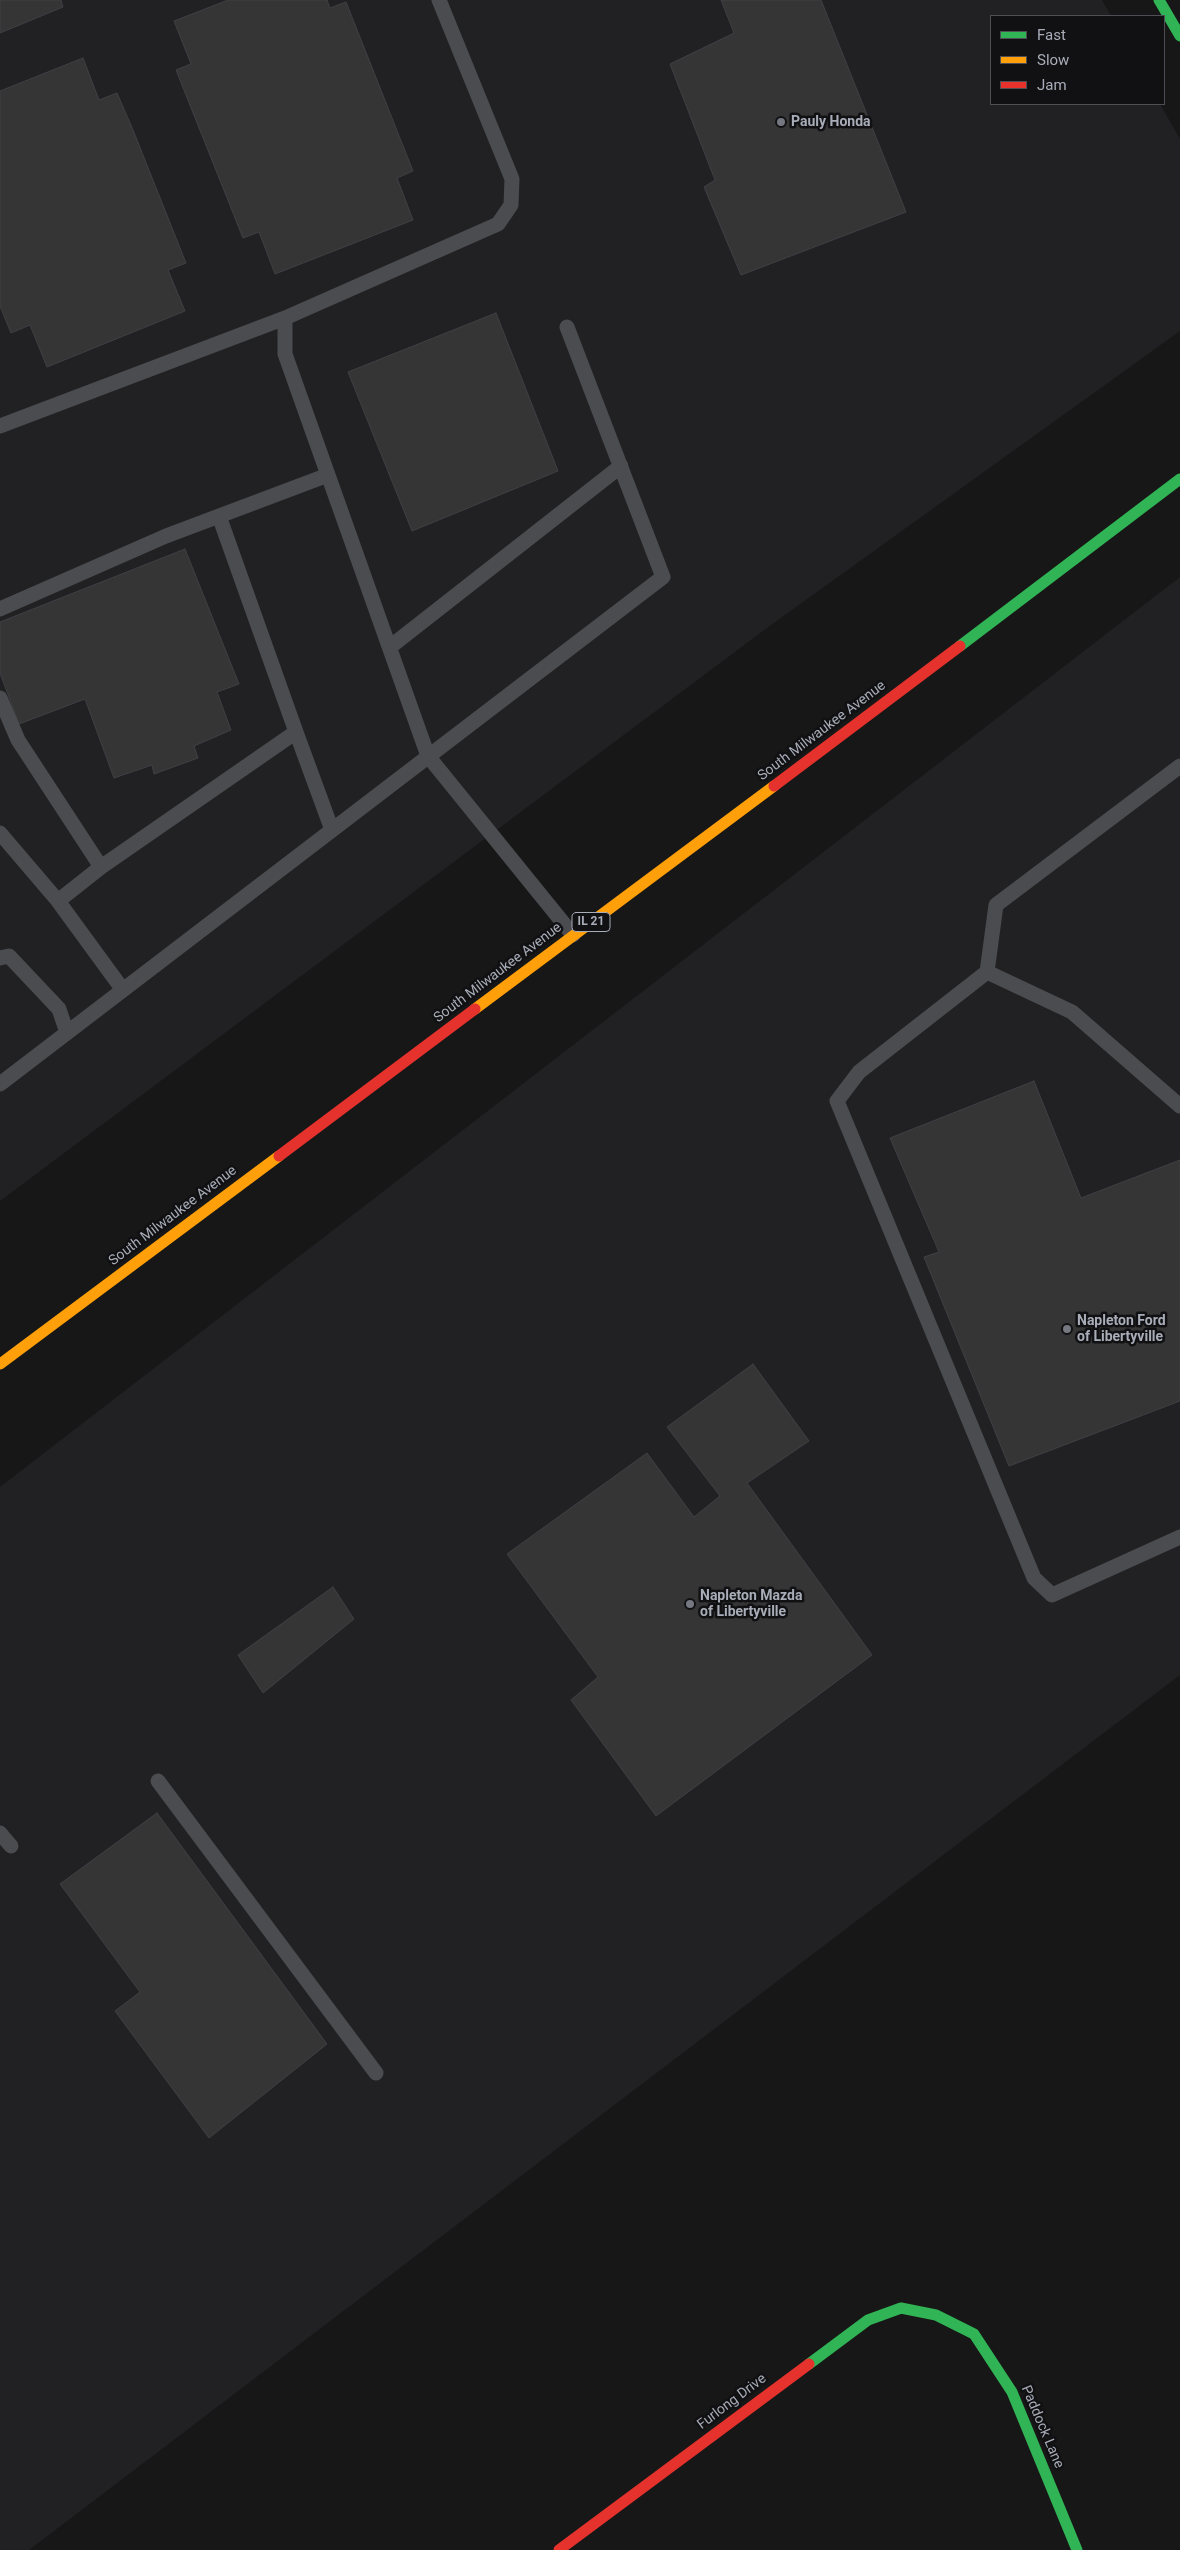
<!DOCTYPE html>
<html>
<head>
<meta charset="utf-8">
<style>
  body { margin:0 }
  #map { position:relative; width:1180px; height:2550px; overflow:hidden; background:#171717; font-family:Roboto,sans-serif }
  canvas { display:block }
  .legend { position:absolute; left:990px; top:15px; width:175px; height:90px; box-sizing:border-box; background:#111113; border:1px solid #4d4f55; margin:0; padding:6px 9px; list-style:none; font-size:15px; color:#a8adb8 }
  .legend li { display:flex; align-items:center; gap:10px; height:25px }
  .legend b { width:25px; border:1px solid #4d4f55 }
</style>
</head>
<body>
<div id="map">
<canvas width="1180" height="2550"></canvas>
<ul class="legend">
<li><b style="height:6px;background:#30b455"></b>Fast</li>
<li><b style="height:6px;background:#ff9f0a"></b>Slow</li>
<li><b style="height:6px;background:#e5322d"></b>Jam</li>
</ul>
</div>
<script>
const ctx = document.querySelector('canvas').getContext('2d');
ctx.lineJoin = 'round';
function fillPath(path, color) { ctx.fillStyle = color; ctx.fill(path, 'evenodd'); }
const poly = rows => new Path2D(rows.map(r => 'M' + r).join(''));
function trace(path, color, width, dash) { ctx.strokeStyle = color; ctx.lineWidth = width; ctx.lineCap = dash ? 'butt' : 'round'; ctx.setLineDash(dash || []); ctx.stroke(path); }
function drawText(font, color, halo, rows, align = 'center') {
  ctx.font = font + ' Roboto,sans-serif'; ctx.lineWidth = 5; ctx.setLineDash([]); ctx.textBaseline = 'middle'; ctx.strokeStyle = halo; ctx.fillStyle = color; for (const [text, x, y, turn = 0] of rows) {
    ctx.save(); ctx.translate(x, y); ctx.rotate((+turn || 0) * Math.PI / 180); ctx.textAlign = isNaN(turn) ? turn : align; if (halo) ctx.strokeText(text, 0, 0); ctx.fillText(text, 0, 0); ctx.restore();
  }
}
fillPath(poly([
  [0,0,1102,0,1111,16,991,16,991,104,1160,104,1180,139,1180,331,771,625,0,1201],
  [1180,577,1180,1675,29,2550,0,2550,0,1487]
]), '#212123');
const building = poly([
  [0,0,61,0,63,7,0,33,0,0],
  [228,0,327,0,330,8,346,2,413,171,397,178,413,220,275,274,259,232,243,238,176,70,191,64,174,21,228,0],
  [721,0,821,0,906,212,741,275,704,187,715,180,670,64,734,33,721,0],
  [83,58,99,100,117,93,133,130,186,263,168,270,185,311,47,367,30,325,11,333,0,306,0,91,83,58],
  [496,313,558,471,412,531,348,372,496,313],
  [185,549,239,684,217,692,231,730,194,746,198,758,154,774,152,765,114,778,85,699,19,724,0,673,0,622,185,549],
  [1034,1081,1081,1198,1180,1160,1180,1401,1009,1466,924,1257,939,1252,890,1138,1034,1081],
  [753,1364,809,1441,747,1483,872,1655,656,1816,571,1700,598,1677,507,1554,647,1453,694,1517,720,1496,667,1427,753,1364],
  [333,1587,354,1619,263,1693,238,1655,333,1587],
  [157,1813,327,2044,209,2138,115,2011,140,1992,60,1884,157,1813]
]);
fillPath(building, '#353536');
trace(building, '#3f4043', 1);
trace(poly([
  [285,318,285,354,428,756,573,935],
  [0,426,285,318,498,224,511,205,512,179,439,0],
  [219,516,296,732],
  [0,609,166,536,328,475],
  [390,647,621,466],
  [0,698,18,740,101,867,296,732,332,830],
  [1180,766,996,905,987,972,859,1072,837,1101,1034,1578,1052,1595,1180,1537],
  [0,833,58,901],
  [101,867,58,901,123,990],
  [0,958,9,956,59,1009,67,1033],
  [987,972,1072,1012,1180,1106],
  [0,1084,663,577,567,327],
  [158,1781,376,2073],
  [0,1833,11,1846]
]), '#4b4c50', 15);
trace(poly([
  [1159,0,1180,36],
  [960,646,1180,479],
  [809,2364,868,2320,901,2308,936,2315,974,2334,1012,2392,1077,2550]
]), '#30b455', 11);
trace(poly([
  [475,1009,774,786],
  [0,1364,279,1156]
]), '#ff9f0a', 11);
trace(poly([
  [774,786,960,646],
  [279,1156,475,1009],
  [559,2550,809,2364]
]), '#e5322d', 11);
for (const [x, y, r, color] of [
  [781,122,5,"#757880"],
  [1067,1329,5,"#757880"],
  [690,1604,5,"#757880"]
]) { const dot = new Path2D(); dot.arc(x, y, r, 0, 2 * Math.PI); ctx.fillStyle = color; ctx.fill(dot); trace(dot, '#111113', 2); }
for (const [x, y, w] of [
  [591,922,38]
]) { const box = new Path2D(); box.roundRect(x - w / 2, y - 9.5, w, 19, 4); ctx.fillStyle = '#111113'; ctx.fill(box); trace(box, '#a8adb8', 1); }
drawText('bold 12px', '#a8adb8', null, [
  ["IL 21",591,922]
]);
drawText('bold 14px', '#a8adb8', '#111113', [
  ["Pauly Honda",791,122],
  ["Napleton Ford",1077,1321],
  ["of Libertyville",1077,1337],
  ["Napleton Mazda",700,1596],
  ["of Libertyville",700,1612]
], 'left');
drawText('14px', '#a8adb8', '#111113', [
  ["South Milwaukee Avenue",822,731,-37],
  ["South Milwaukee Avenue",498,973,-37],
  ["South Milwaukee Avenue",173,1216,-37],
  ["Furlong Drive",732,2402,-37],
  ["Paddock Lane",1042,2427,67]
]);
</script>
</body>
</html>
